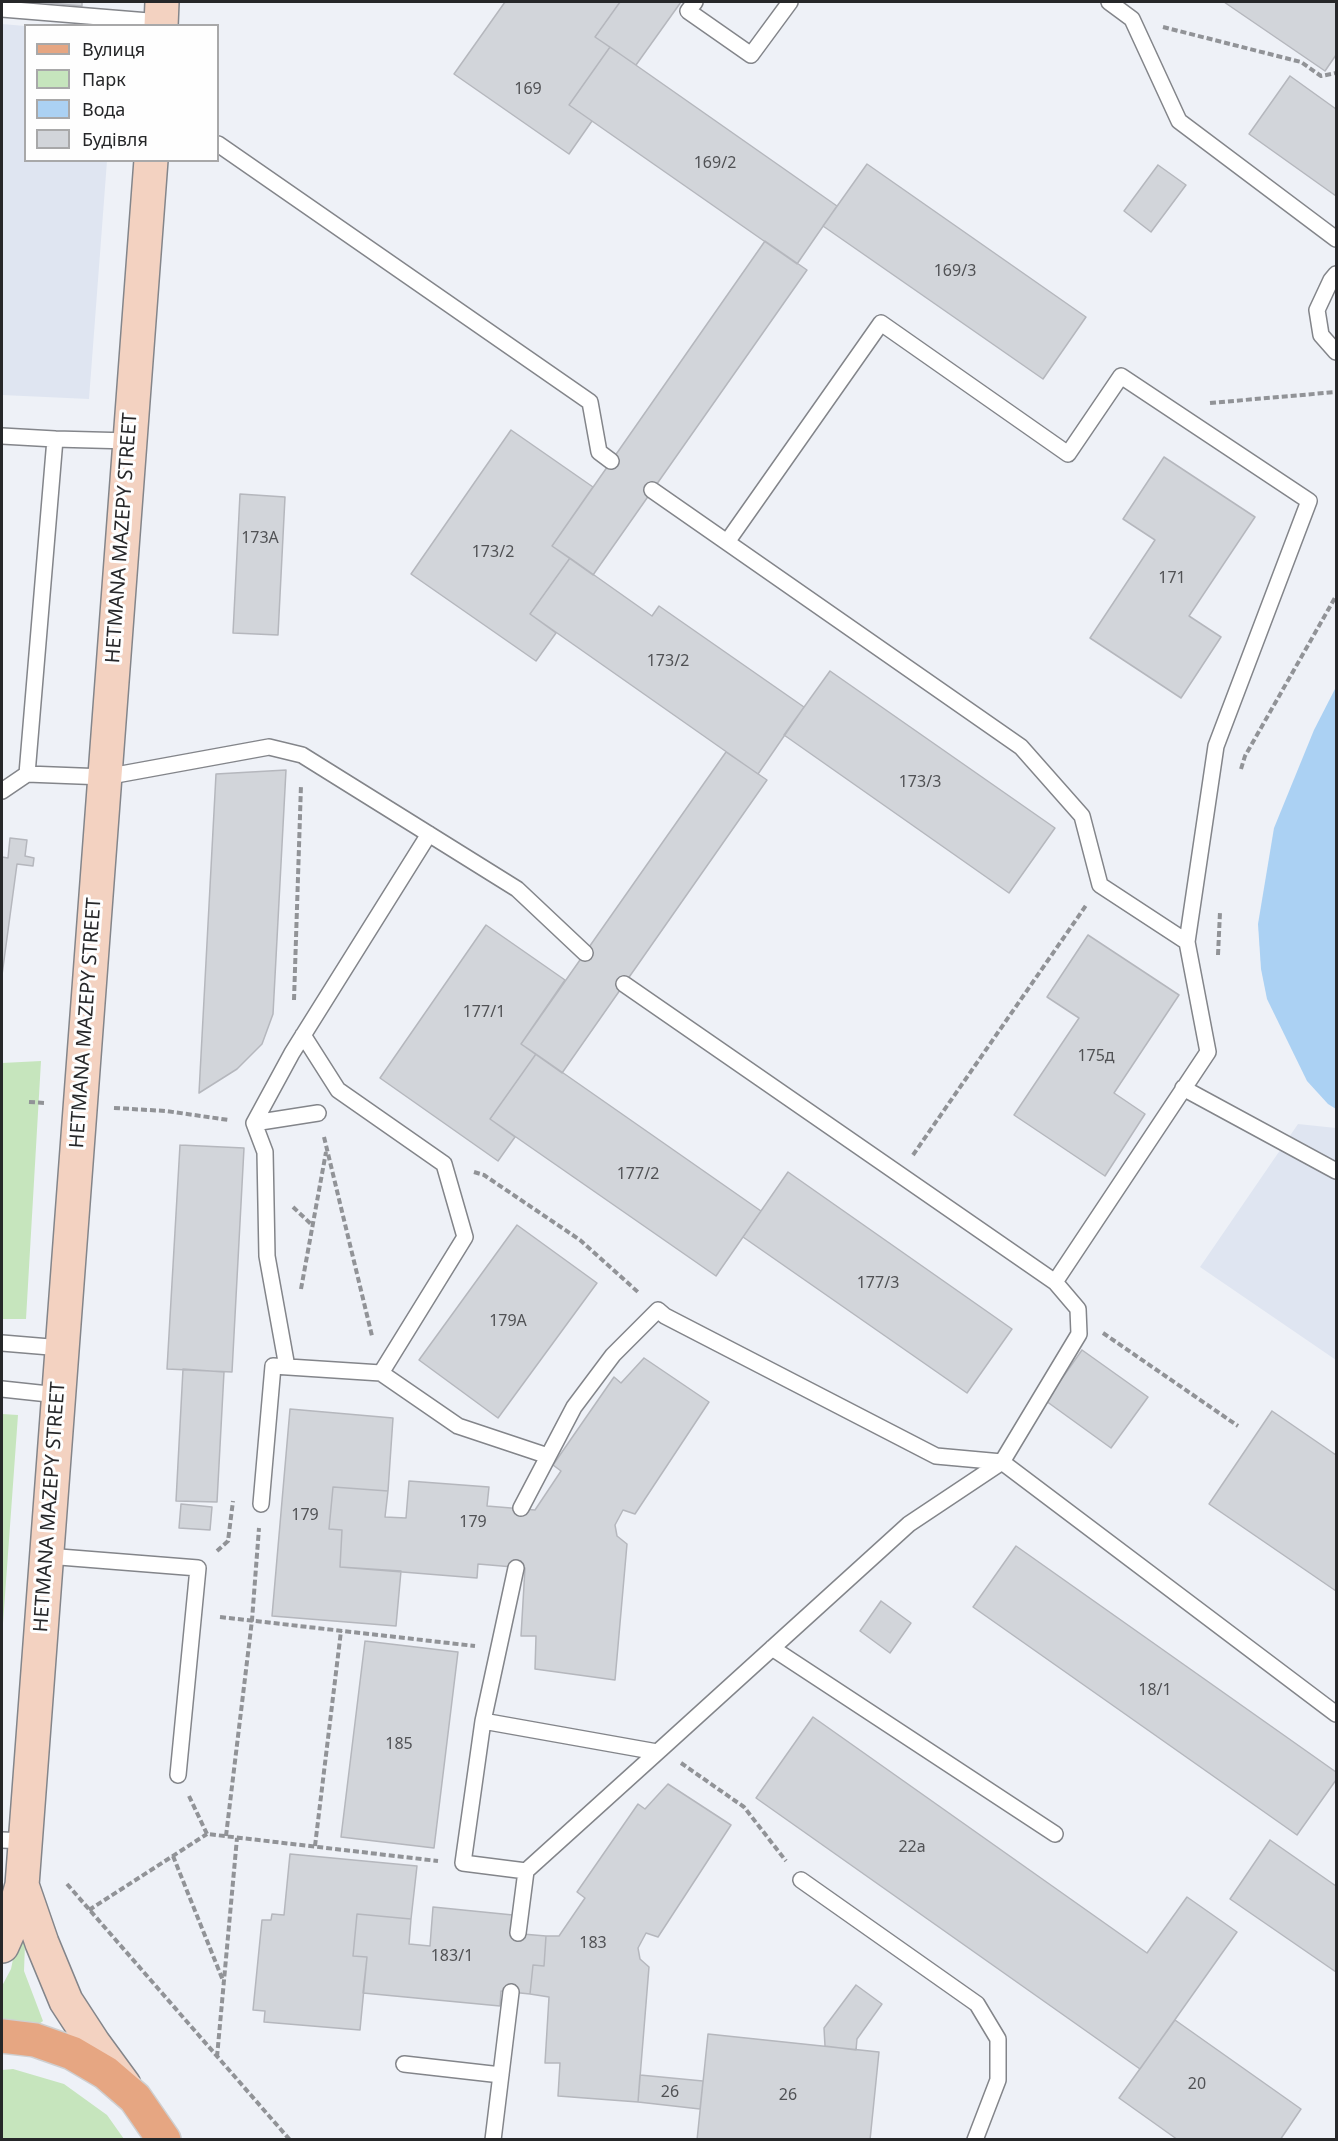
<!DOCTYPE html>
<html>
<head>
<meta charset="utf-8">
<style>
  body { margin:0 }
  #map { position:relative; width:1338px; height:2141px; overflow:hidden; background:#eef1f7; font-family:"Noto Sans",sans-serif }
  canvas { display:block }
  .frame { position:absolute; inset:0; border:3px solid #262729; pointer-events:none }
  .legend { position:absolute; left:24px; top:24px; width:195px; height:138px; box-sizing:border-box; background:#fefefe; border:2px solid #a8a8a9; margin:0; padding:8px 10px; list-style:none; font-size:18px; color:#262729 }
  .legend li { display:flex; align-items:center; gap:12px; height:30px }
  .legend b { width:30px; border:2px solid #a8a8a9 }
</style>
</head>
<body>
<div id="map">
<canvas width="1338" height="2141"></canvas>
<div class="frame"></div>
<ul class="legend">
<li><b style="height:8px;background:#e6a682"></b>Вулиця</li>
<li><b style="height:16px;background:#c6e5bd"></b>Парк</li>
<li><b style="height:16px;background:#abd1f3"></b>Вода</li>
<li><b style="height:16px;background:#d2d5da"></b>Будівля</li>
</ul>
</div>
<script>
const ctx = document.querySelector('canvas').getContext('2d');
ctx.lineJoin = 'round';
function fillPath(path, color) { ctx.fillStyle = color; ctx.fill(path, 'evenodd'); }
const poly = rows => new Path2D(rows.map(r => 'M' + r).join(''));
function trace(path, color, width, dash) { ctx.strokeStyle = color; ctx.lineWidth = width; ctx.lineCap = dash ? 'butt' : 'round'; ctx.setLineDash(dash || []); ctx.stroke(path); }
function drawText(font, color, halo, rows, align = 'center') {
  ctx.font = font + ' "Noto Sans",sans-serif'; ctx.lineWidth = 6; ctx.setLineDash([]); ctx.textBaseline = 'middle'; ctx.strokeStyle = halo; ctx.fillStyle = color; for (const [text, x, y, turn = 0] of rows) {
    ctx.save(); ctx.translate(x, y); ctx.rotate((+turn || 0) * Math.PI / 180); ctx.textAlign = isNaN(turn) ? turn : align; if (halo) ctx.strokeText(text, 0, 0); ctx.fillText(text, 0, 0); ctx.restore();
  }
}
fillPath(poly([
  [2,24,25,26,26,160,107,161,89,399,2,395],
  [1298,1124,1336,1128,1336,1360,1200,1267]
]), '#dfe5f1');
fillPath(poly([
  [41,1061,26,1319,2,1319,2,1063],
  [2,1414,18,1415,2,1637],
  [22,1915,25,1944,24,1971,43,2021,39,2024,2,2019,2,1986,11,1969],
  [13,2069,64,2084,107,2115,124,2139,2,2139,2,2070]
]), '#c6e5bd');
fillPath(poly([
  [1336,687,1336,1109,1328,1104,1307,1081,1267,999,1261,969,1258,924,1274,828,1314,730]
]), '#abd1f3');
const building = poly([
  [38,2,82,2,82,6,38,2],
  [505,2,620,2,595,37,610,47,569,105,592,121,569,154,454,74,505,2],
  [620,2,681,2,636,65,595,37,620,2],
  [1224,2,1336,2,1336,55,1325,71,1224,2],
  [610,47,837,206,797,264,569,105,610,47],
  [1290,76,1336,109,1336,196,1249,134,1290,76],
  [867,164,1086,317,1043,379,823,226,867,164],
  [1158,165,1186,185,1151,232,1124,211,1158,165],
  [765,241,807,270,593,575,552,546,765,241],
  [511,430,593,487,552,546,570,558,530,614,556,633,536,661,411,574,511,430],
  [1164,457,1255,517,1189,616,1221,637,1181,698,1090,638,1155,540,1123,519,1164,457],
  [240,494,285,497,278,635,233,633,240,494],
  [570,558,652,616,659,606,804,707,758,774,530,614,570,558],
  [830,671,1055,828,1009,893,784,735,830,671],
  [726,752,767,780,562,1073,521,1044,726,752],
  [286,770,273,1014,262,1044,237,1069,199,1093,216,774,286,770],
  [10,838,27,840,25,856,34,858,33,866,17,864,2,975,2,857,8,858,10,838],
  [486,925,565,980,521,1044,536,1054,490,1119,515,1137,498,1161,380,1078,486,925],
  [1088,935,1179,995,1114,1093,1145,1114,1105,1176,1014,1115,1079,1018,1047,997,1088,935],
  [536,1054,761,1211,716,1276,490,1119,536,1054],
  [180,1145,244,1148,232,1372,167,1369,180,1145],
  [788,1172,1012,1329,967,1393,743,1237,788,1172],
  [517,1225,597,1283,498,1418,419,1360,517,1225],
  [1082,1350,1148,1397,1111,1448,1046,1401,1082,1350],
  [644,1358,709,1402,635,1514,623,1510,615,1525,617,1536,627,1544,615,1680,535,1669,536,1636,521,1636,525,1568,478,1564,477,1578,340,1567,342,1530,329,1529,333,1487,388,1491,385,1517,406,1518,409,1481,489,1487,487,1506,535,1510,561,1471,553,1465,614,1377,621,1383,644,1358],
  [183,1369,224,1372,217,1502,176,1501,183,1369],
  [290,1409,393,1418,388,1491,333,1487,329,1529,342,1530,340,1567,401,1571,396,1626,272,1616,290,1409],
  [1272,1411,1336,1455,1336,1591,1209,1504,1272,1411],
  [181,1504,212,1507,210,1530,179,1528,181,1504],
  [1016,1546,1336,1772,1336,1780,1297,1835,973,1607,1016,1546],
  [881,1601,911,1623,890,1653,860,1631,881,1601],
  [365,1641,458,1652,434,1848,341,1837,365,1641],
  [813,1717,1147,1953,1187,1897,1237,1932,1140,2069,756,1798,813,1717],
  [668,1784,731,1825,658,1937,646,1933,638,1948,640,1959,649,1967,638,2102,558,2096,560,2063,545,2063,549,1997,530,1994,533,1965,544,1966,546,1936,559,1936,585,1898,577,1892,638,1804,645,1809,668,1784],
  [1270,1840,1336,1886,1336,1972,1230,1899,1270,1840],
  [290,1854,417,1866,411,1919,357,1914,353,1956,367,1957,360,2030,264,2022,265,2011,253,2010,262,1920,271,1920,272,1914,284,1915,290,1854],
  [433,1907,513,1915,511,1933,546,1936,544,1966,533,1965,530,1994,501,1991,500,2006,363,1993,367,1957,353,1956,357,1914,411,1919,409,1944,430,1946,433,1907],
  [856,1985,882,2004,857,2039,856,2050,825,2046,824,2028,856,1985],
  [1175,2020,1301,2109,1280,2140,1178,2140,1119,2098,1175,2020],
  [708,2034,879,2052,870,2140,697,2140,708,2034],
  [640,2075,703,2081,700,2109,638,2102,640,2075]
]);
fillPath(building, '#d2d5da');
trace(building, '#b5b7bd', 1.5);
const service = poly([
  [695,2,688,11,751,55,790,2],
  [1109,2,1132,19,1179,121,1336,239],
  [2,9,161,22],
  [218,144,590,402,599,452,611,461],
  [1336,274,1331,280,1317,310,1321,335,1336,352],
  [2,436,55,439],
  [652,490,1021,747,1082,816,1100,885,1187,942],
  [727,542,881,323,1068,454,1121,376,1309,501,1216,746,1187,942,1208,1052,1055,1282],
  [27,774,55,439,130,441],
  [2,791,27,774,105,777,269,747,302,755,517,889,585,953],
  [624,984,1055,1282,1078,1309,1079,1334,1002,1462,1336,1714],
  [1183,1088,1336,1171],
  [318,1113,254,1123,292,1053,429,834],
  [254,1123,265,1152,267,1256,287,1367],
  [2,1343,62,1348],
  [381,1373,458,1426,548,1456],
  [2,1389,58,1395],
  [261,1504,273,1366,381,1373,465,1237,444,1164,338,1090,303,1035],
  [521,1508,574,1407,613,1355,658,1310,665,1316,936,1456,1002,1462],
  [47,1556,198,1568,178,1775],
  [772,1648,1055,1834],
  [483,1721,516,1568],
  [657,1752,483,1721,463,1863,526,1871,661,1749,909,1524,1002,1462],
  [2,1840,26,1841],
  [801,1880,977,2004,998,2039,998,2080,975,2140],
  [518,1933,526,1871],
  [404,2064,501,2075],
  [493,2140,511,1992]
]);
const secondary = poly([
  [161,26,162,2],
  [22,1885,42,1943,66,2001,94,2044,124,2085],
  [2,1946,10,1928,22,1885,151,160]
]);
const primary = poly([
  [2,2036,35,2040,72,2053,106,2073,135,2098,164,2140]
]);
trace(service, '#83858a', 18);
trace(secondary, '#83858a', 36);
trace(primary, '#cfcfd0', 36);
trace(poly([
  [1163,27,1301,62,1321,76,1336,73],
  [1210,403,1336,392],
  [1241,769,1245,756,1336,596],
  [1218,955,1220,912],
  [294,1000,301,785],
  [29,1102,46,1103],
  [114,1108,166,1111,229,1120],
  [324,1137,372,1336],
  [913,1155,1087,904],
  [474,1172,484,1175,580,1240,639,1293],
  [293,1207,312,1225],
  [301,1289,326,1152],
  [1103,1333,1238,1426],
  [217,1551,228,1541,233,1501],
  [220,1617,475,1646],
  [681,1763,744,1807,786,1861],
  [189,1796,207,1834,438,1861],
  [226,1836,252,1620,259,1528],
  [315,1846,341,1631],
  [173,1856,224,1983],
  [67,1884,290,2140],
  [89,1910,207,1834],
  [217,2057,237,1838]
]), '#919397', 4, [6, 3]);
trace(service, '#fff', 15);
trace(secondary, '#f3d2c1', 33);
trace(primary, '#e6a682', 33);
drawText('16px', '#515255', null, [
  ["169",528,89],
  ["169/2",715,163],
  ["169/3",955,271],
  ["173А",260,538],
  ["173/2",493,552],
  ["171",1172,578],
  ["173/2",668,661],
  ["173/3",920,782],
  ["177/1",484,1012],
  ["175д",1096,1056],
  ["177/2",638,1174],
  ["177/3",878,1283],
  ["179А",508,1321],
  ["179",305,1515],
  ["179",473,1522],
  ["18/1",1155,1690],
  ["185",399,1744],
  ["22а",912,1847],
  ["183",593,1943],
  ["183/1",452,1956],
  ["20",1197,2084],
  ["26",670,2092],
  ["26",788,2095]
]);
drawText('20px', '#262729', '#fefefe', [
  ["HETMANA MAZEPY STREET",122,538,-86],
  ["HETMANA MAZEPY STREET",86,1023,-86],
  ["HETMANA MAZEPY STREET",50,1507,-86]
]);
</script>
</body>
</html>
